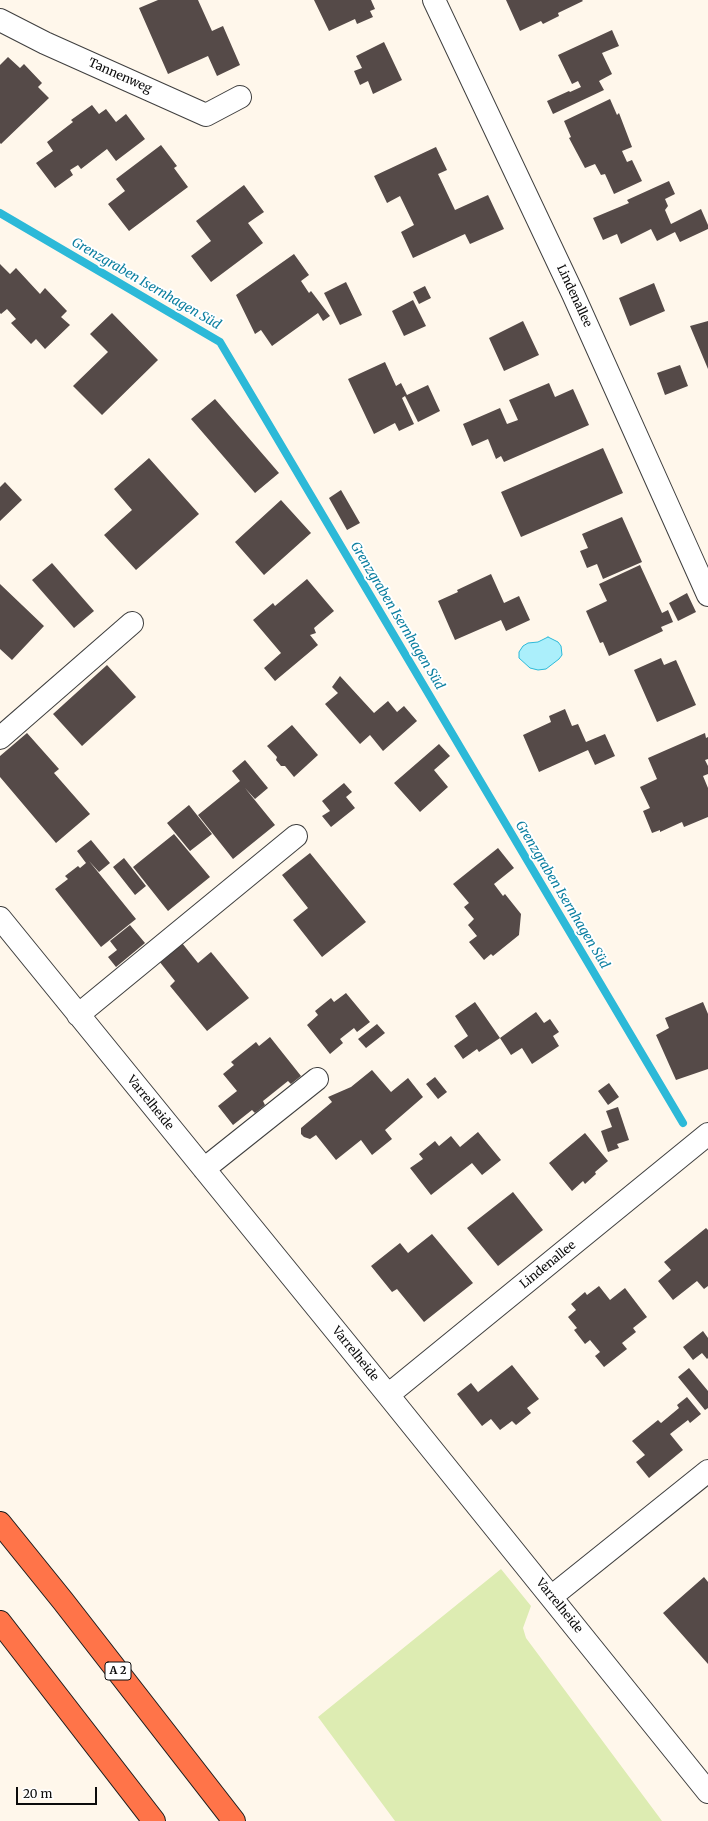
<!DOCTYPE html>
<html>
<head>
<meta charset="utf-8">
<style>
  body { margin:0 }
  #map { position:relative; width:708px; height:1821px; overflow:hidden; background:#fff7eb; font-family:Merriweather,serif }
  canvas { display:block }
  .scale { position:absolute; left:16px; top:1787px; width:81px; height:18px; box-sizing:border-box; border:2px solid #0c0c0c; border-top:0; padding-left:5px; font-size:12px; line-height:14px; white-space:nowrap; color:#0c0c0c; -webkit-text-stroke:3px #fff; paint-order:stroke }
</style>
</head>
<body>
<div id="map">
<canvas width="708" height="1821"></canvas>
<div class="scale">20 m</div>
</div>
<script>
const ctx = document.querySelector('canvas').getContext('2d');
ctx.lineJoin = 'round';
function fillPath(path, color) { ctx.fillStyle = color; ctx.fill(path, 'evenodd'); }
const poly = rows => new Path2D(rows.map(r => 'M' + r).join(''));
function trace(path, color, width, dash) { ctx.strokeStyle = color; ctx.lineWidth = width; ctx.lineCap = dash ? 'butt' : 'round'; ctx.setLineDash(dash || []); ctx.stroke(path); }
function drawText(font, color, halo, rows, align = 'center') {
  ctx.font = font + ' Merriweather,serif'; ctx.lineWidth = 4; ctx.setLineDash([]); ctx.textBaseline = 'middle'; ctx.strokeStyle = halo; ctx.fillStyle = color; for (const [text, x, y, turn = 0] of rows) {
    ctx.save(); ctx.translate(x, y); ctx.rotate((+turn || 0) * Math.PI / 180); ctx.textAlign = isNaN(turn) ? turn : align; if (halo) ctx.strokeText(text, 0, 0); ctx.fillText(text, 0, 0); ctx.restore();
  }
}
fillPath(poly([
  [501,1569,531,1606,523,1628,526,1638,662,1821,395,1821,318,1717]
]), '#ddecb2');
const water = poly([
  [548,637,558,642,561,646,562,655,559,659,546,669,538,670,530,668,519,658,519,652,523,646,528,643,538,642,548,637]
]);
fillPath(water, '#abeffb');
trace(water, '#2cb9d8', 1);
trace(poly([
  [0,213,220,342,683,1123]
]), '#2cb9d8', 8);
fillPath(poly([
  [158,0,198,0,212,31,223,26,240,65,217,76,208,56,168,74,139,8],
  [314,0,371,0,375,9,370,11,373,17,357,24,355,19,329,31],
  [506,0,582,0,583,1,558,13,559,16,543,24,541,21,520,31],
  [612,30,619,46,602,53,612,74,599,81,604,90,553,114,547,101,569,91,570,92,581,87,578,81,572,84,558,55],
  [384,42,402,80,373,94,368,81,360,85,354,71,362,68,356,56],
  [8,57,20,68,24,64,42,83,38,87,49,98,1,144,0,143,0,65],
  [610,99,617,115,619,113,632,147,622,151,627,162,632,160,642,181,614,194,605,174,601,175,595,164,585,168,569,138,571,137,564,121],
  [92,105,99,114,106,109,116,122,126,114,145,139,116,161,107,149,81,169,78,165,70,170,73,175,55,188,36,163,53,151,47,142,73,122,71,120],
  [161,145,177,166,174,168,188,187,129,231,108,204,125,191,116,179],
  [436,147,447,170,438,174,455,210,488,195,504,229,470,244,465,234,413,258,401,232,414,225,400,196,387,203,374,176],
  [669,181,675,194,665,199,668,206,665,210,671,224,701,209,708,225,708,229,680,242,675,232,657,241,651,229,621,244,617,234,603,240,593,218,629,203,627,200],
  [244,185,264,212,248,223,263,243,211,282,191,256,211,241,196,221],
  [294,254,309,275,301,281,309,293,311,291,330,316,323,321,318,313,272,346,261,330,255,334,236,295],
  [0,264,10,274,16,268,40,294,45,288,67,311,61,317,70,325,45,349,36,339,31,344,11,323,16,319,7,309,1,314,0,313],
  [346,282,362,315,340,325,324,293],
  [654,283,665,311,630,326,619,298],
  [425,286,431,298,419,304,413,292],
  [413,300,426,326,404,336,392,311],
  [112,313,158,360,102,415,73,386,108,352,90,334],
  [523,321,539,355,504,371,489,338],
  [708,321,708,369,690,326],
  [385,362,396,386,401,383,407,395,428,385,440,411,418,422,405,396,402,398,414,424,399,431,395,423,374,434,348,379],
  [680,365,688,386,665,395,657,373],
  [549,383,555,397,573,389,589,425,504,462,501,456,496,459,488,439,472,446,463,424,500,408,507,424,518,420,509,400],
  [215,399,279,473,255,493,191,419],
  [603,448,623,493,521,537,501,492],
  [149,458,199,514,136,570,104,535,132,510,114,489],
  [5,482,22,500,0,521,0,487],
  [341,490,360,523,347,530,329,498],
  [281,500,311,533,264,575,235,542],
  [622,517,642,562,603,579,597,564,587,568,580,551,588,548,582,534],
  [52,563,94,611,74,628,32,580],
  [640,565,662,613,668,610,673,622,661,627,663,631,609,656,603,642,600,643,586,611,607,601,599,584],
  [491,574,504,603,519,596,530,620,506,631,501,620,455,640,438,601,458,592,457,590],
  [307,579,334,611,314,628,316,633,310,635,318,645,275,681,264,668,281,653,253,620,273,603,275,606],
  [0,584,44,626,12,660,0,649],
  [687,593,696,612,678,621,669,603],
  [661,658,664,665,676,660,696,705,657,722,634,670],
  [107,665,136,697,82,746,53,714],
  [340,676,374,713,388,701,397,712,404,706,417,721,383,751,370,735,360,744,325,704,338,693,332,687],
  [565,709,572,726,578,724,586,742,605,734,615,756,595,765,588,750,539,772,523,735,551,722,549,716],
  [292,725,318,755,294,777,285,766,281,766,276,760,277,757,267,746],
  [27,733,59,769,54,773,90,814,56,843,0,777,0,756],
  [705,733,706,738,708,737,708,759,705,760,708,766,708,774,703,776,708,788,708,817,684,827,682,822,660,832,660,830,652,833,643,811,650,808,640,787,657,779,648,758],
  [439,744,450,756,434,770,448,787,420,812,394,783],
  [245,760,268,788,255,799,245,788,275,825,233,859,198,815,240,781,232,771],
  [344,783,352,792,346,797,355,808,331,827,322,816,330,811,322,801],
  [189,805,212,834,190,851,167,823],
  [174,834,210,877,168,911,133,867],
  [91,840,110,863,99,872,89,861,136,919,101,947,55,889,68,879,65,876,78,866,80,868,86,863,77,851],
  [498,848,514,868,494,884,503,896,505,894,521,914,519,935,493,956,491,954,484,960,469,942,477,936,468,925,474,919,464,907,469,903,453,884],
  [310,853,366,922,322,957,293,920,308,908,282,875],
  [124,858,146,886,135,895,113,867],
  [130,925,145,943,116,967,108,957,117,950,110,941],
  [182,943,198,963,211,952,249,998,207,1031,170,986,175,981,159,961],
  [346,993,370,1022,357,1032,354,1028,340,1039,343,1043,330,1054,307,1025,318,1015,315,1011,331,998,334,1002],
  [475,1002,500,1038,479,1052,477,1049,463,1059,454,1046,468,1036,455,1016],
  [703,1002,708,1014,708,1069,676,1080,656,1035,669,1028,665,1018],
  [536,1012,544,1023,550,1019,559,1032,553,1036,559,1046,532,1064,522,1048,511,1055,500,1038],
  [377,1024,385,1033,366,1048,358,1039],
  [270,1037,301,1076,291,1084,288,1081,263,1101,265,1105,255,1113,252,1110,233,1125,218,1106,237,1091,223,1074,234,1065,231,1062,256,1042,259,1046],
  [372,1070,391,1092,408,1078,423,1097,385,1130,392,1139,372,1155,361,1140,336,1160,316,1135,310,1139,304,1137,301,1134,301,1128,332,1102,328,1097,351,1087],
  [435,1077,447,1092,438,1099,426,1084],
  [609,1083,619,1097,608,1105,598,1091],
  [618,1107,629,1140,617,1144,619,1148,608,1152,601,1131,612,1127,606,1111],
  [478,1132,501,1160,482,1175,472,1163,431,1195,410,1168,423,1159,419,1154,435,1141,439,1146,451,1136,460,1147],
  [585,1133,608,1161,595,1172,596,1174,585,1184,583,1181,572,1191,549,1163],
  [513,1192,543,1230,498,1266,467,1228],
  [706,1228,708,1230,708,1286,704,1289,697,1281,673,1300,658,1281,671,1270,664,1262],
  [432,1234,473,1283,424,1322,397,1289,392,1292,371,1266,400,1243,408,1253],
  [599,1286,610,1300,625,1288,647,1317,633,1328,636,1332,622,1343,627,1349,604,1367,595,1356,600,1352,590,1340,585,1344,574,1330,577,1328,568,1317,576,1310,571,1304,585,1292,587,1295],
  [703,1331,708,1338,708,1358,707,1359,702,1353,693,1360,683,1347],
  [512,1365,539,1399,527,1408,531,1413,516,1425,512,1421,500,1430,491,1419,482,1426,457,1394,471,1383,478,1392],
  [689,1368,708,1391,708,1408,705,1410,678,1377],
  [687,1397,701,1414,690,1423,688,1420,670,1434,683,1450,649,1478,636,1462,645,1455,632,1441,658,1420,661,1423,679,1408,677,1405],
  [704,1577,708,1582,708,1664,663,1613]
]), '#554a48');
const minor = poly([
  [434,0,573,294,708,595],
  [0,20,45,43,206,115,240,97],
  [0,738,132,623],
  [0,918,388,1395,708,1792],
  [78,1015,296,836],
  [204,1169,317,1079],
  [388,1395,708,1134],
  [551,1597,708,1471]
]);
const highway = poly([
  [0,1523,63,1601,234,1821],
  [0,1622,154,1821]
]);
trace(minor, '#3f3f3f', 24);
trace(highway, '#1d1d1d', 24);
trace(minor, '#fff', 22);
trace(highway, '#ff7449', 22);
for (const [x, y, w] of [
  [118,1671,26]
]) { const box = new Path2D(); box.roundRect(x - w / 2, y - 9, w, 18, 3); ctx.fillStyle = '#fff'; ctx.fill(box); trace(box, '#0c0c0c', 1); }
drawText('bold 11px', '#0c0c0c', null, [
  ["A 2",118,1671]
]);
drawText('12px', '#0c0c0c', '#fff', [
  ["Tannenweg",120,76,24],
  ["Lindenallee",574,296,65],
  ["Varrelheide",150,1103,51],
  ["Lindenallee",548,1265,-39],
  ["Varrelheide",355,1354,51],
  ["Varrelheide",559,1606,51]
]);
drawText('italic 13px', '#0c7fa0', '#fff', [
  ["Grenzgraben Isernhagen Süd",146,284,30],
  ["Grenzgraben Isernhagen Süd",397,616,59],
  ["Grenzgraben Isernhagen Süd",562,895,59]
]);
</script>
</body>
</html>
